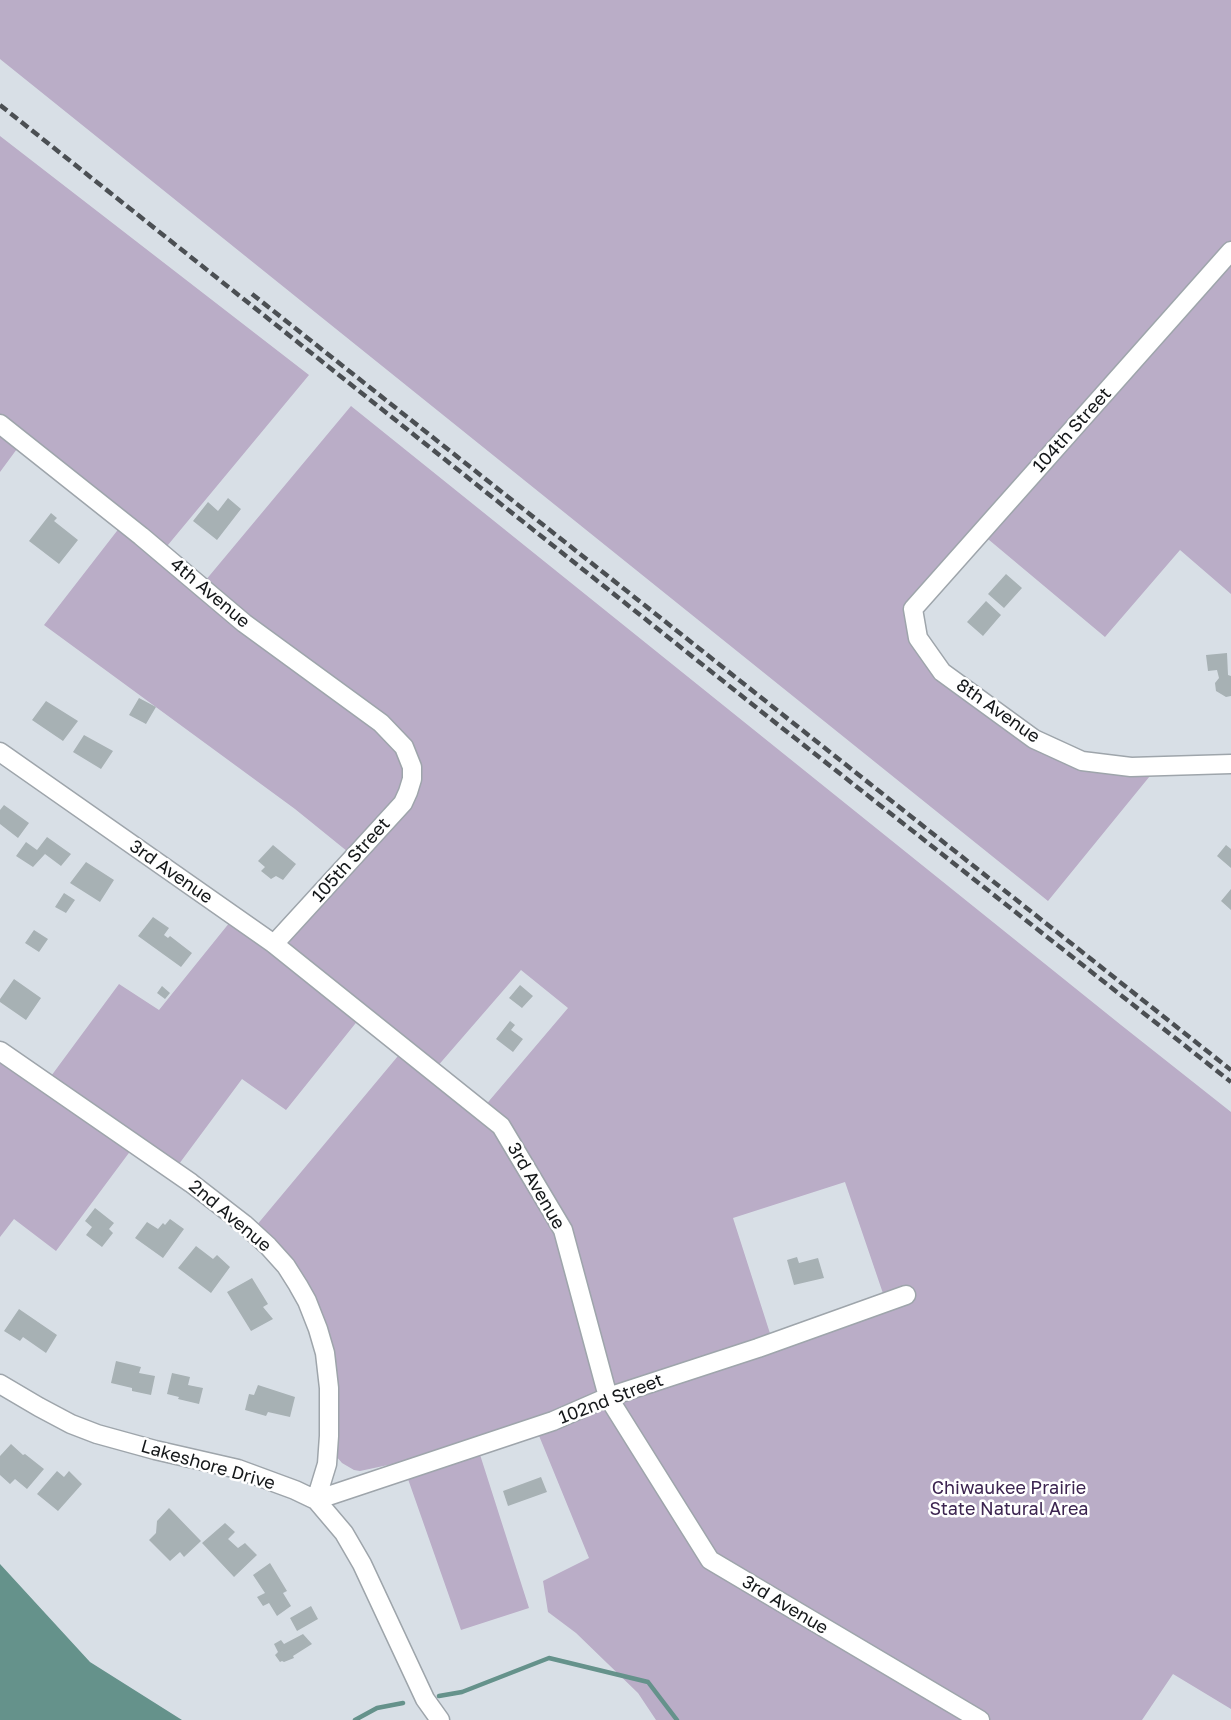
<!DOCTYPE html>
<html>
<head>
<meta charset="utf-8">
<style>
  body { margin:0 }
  canvas { display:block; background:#d8dfe6 }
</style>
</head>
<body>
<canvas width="1231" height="1720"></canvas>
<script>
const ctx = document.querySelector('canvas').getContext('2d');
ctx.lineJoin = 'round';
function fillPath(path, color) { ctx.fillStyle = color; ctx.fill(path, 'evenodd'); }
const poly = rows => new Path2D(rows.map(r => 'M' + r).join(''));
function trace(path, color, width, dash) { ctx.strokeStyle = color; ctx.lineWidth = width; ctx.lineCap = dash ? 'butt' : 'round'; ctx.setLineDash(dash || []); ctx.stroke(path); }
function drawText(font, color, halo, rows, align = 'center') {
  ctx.font = font + ' "Golos Text",sans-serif'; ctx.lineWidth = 5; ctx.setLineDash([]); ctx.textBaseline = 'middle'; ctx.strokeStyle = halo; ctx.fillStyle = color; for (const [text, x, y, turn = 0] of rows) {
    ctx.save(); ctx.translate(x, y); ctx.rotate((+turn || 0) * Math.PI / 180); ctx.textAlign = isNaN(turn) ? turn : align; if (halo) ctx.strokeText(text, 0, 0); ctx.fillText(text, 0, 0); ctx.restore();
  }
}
fillPath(poly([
  [0,0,1231,0,1231,594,1180,550,1105,637,976,529,923,591,913,644,923,662,935,673,1038,747,1154,771,1048,901,0,59],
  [0,136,309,375,158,557,205,581,351,406,1121,1025,1231,1112,1231,1709,1173,1674,1142,1720,656,1720,638,1693,576,1633,548,1612,543,1581,589,1558,533,1421,475,1439,529,1608,461,1630,402,1462,360,1471,354,1470,342,1463,336,1456,331,1362,256,1226,408,1044,359,1019,286,1110,242,1079,179,1164,140,1138,56,1251,14,1219,0,1237,0,1058,43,1087,119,984,159,1010,230,922,280,957,296,932,358,860,295,809,44,625,127,518,25,438,0,472],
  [521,970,568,1008,478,1114,436,1068],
  [845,1182,889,1311,862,1317,775,1349,733,1218]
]), '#baadc7');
fillPath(poly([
  [0,1564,90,1662,182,1720,0,1720]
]), '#65928b');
trace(poly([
  [439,1696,462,1692,549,1658,648,1682,677,1720],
  [355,1720,377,1708,403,1703]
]), '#65928b', 4.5);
fillPath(poly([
  [228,498,241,509,217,540,193,521,208,502,218,511],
  [51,513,57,518,54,521,78,540,59,564,29,541],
  [1006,574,1022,588,1004,608,988,594],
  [986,601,1001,615,983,636,967,622],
  [1227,653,1228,675,1231,676,1231,696,1226,697,1216,691,1215,683,1219,678,1217,670,1208,671,1206,655],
  [139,698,156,707,146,724,129,715],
  [46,701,78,721,63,741,32,720],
  [84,735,113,751,101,769,73,752],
  [4,805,29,823,18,838,0,824,0,810],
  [47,837,71,854,61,866,45,854,33,867,16,856,26,842,37,850],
  [273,845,296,864,283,880,276,876,271,879,261,871,265,867,258,861],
  [1226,845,1231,849,1231,868,1217,856],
  [86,862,114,880,100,902,70,883],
  [1231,889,1231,910,1221,901],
  [64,893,75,900,66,913,55,907],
  [153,917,169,928,164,935,168,938,170,936,192,953,181,967,138,936],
  [34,930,48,939,39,952,25,943],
  [14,979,41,998,26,1020,0,1002,0,999],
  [520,985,533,996,522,1008,509,998],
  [162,986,170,993,165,999,157,993],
  [510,1021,515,1025,511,1030,523,1039,513,1052,496,1039],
  [95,1208,114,1223,109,1229,113,1233,102,1247,86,1235,92,1227,85,1221],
  [170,1219,184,1229,163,1258,135,1238,147,1222,158,1229,163,1223,165,1225],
  [196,1246,213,1259,217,1255,230,1267,211,1293,178,1268],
  [797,1257,799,1263,818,1258,824,1278,794,1285,787,1260],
  [252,1278,268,1304,263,1307,273,1319,251,1331,227,1292],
  [19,1309,57,1335,46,1353,23,1337,20,1341,4,1331],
  [116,1361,141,1367,139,1373,155,1376,151,1395,132,1391,132,1388,111,1383],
  [172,1373,190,1377,188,1385,203,1388,199,1404,178,1399,179,1397,167,1394],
  [258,1385,295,1397,290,1417,268,1412,266,1416,245,1410,249,1394,254,1395],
  [11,1444,23,1455,25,1454,44,1469,27,1489,15,1479,10,1484,0,1475,0,1456],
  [57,1471,64,1477,69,1471,82,1484,58,1511,37,1494],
  [541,1477,547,1492,508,1506,503,1491],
  [169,1508,201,1541,184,1557,180,1552,170,1561,149,1540,156,1533,157,1521],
  [225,1523,235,1532,228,1539,238,1548,245,1543,257,1555,234,1577,202,1543],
  [270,1563,287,1591,283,1593,291,1606,277,1616,269,1603,263,1606,257,1597,265,1593,253,1575],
  [311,1606,318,1619,297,1631,290,1618],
  [303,1634,312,1644,293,1656,294,1658,284,1662,282,1661,280,1662,275,1655,278,1652,274,1644,281,1640,284,1644]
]), '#a7b1b4');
const minor = poly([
  [1231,251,913,609,918,638,942,672,1034,739,1082,761,1131,767,1231,764],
  [0,424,141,536,244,623,381,723,404,747,412,767,412,779,408,792,403,803,274,944],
  [0,752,274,944,501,1126,563,1230,608,1397,710,1560,980,1720],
  [0,1051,191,1183,244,1224,268,1246,286,1266,298,1285,307,1301,318,1329,325,1353,329,1388,329,1436,327,1464,316,1500],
  [0,1384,39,1407,71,1424,97,1434,155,1450,238,1469,295,1490,316,1500,344,1533,362,1564,425,1699,440,1720],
  [316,1500,553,1421,608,1397,758,1348,906,1295]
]);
trace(minor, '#9ea5ab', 21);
trace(minor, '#fff', 18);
trace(poly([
  [0,105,772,720,1231,1082],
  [252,294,1231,1070]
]), '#4b4f53', 4.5, [9, 4.5]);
drawText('18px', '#141719', '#fff', [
  ["104th Street",1072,430,-48],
  ["4th Avenue",210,593,40],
  ["8th Avenue",998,711,35],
  ["105th Street",351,860,-48],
  ["3rd Avenue",171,872,35],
  ["3rd Avenue",536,1186,60],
  ["2nd Avenue",230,1216,40],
  ["102nd Street",611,1399,-21],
  ["Lakeshore Drive",208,1465,16],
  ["3rd Avenue",785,1605,31]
]);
drawText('18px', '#3c2450', '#fff', [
  ["Chiwaukee Prairie",1009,1488],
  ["State Natural Area",1009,1509]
]);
</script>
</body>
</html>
